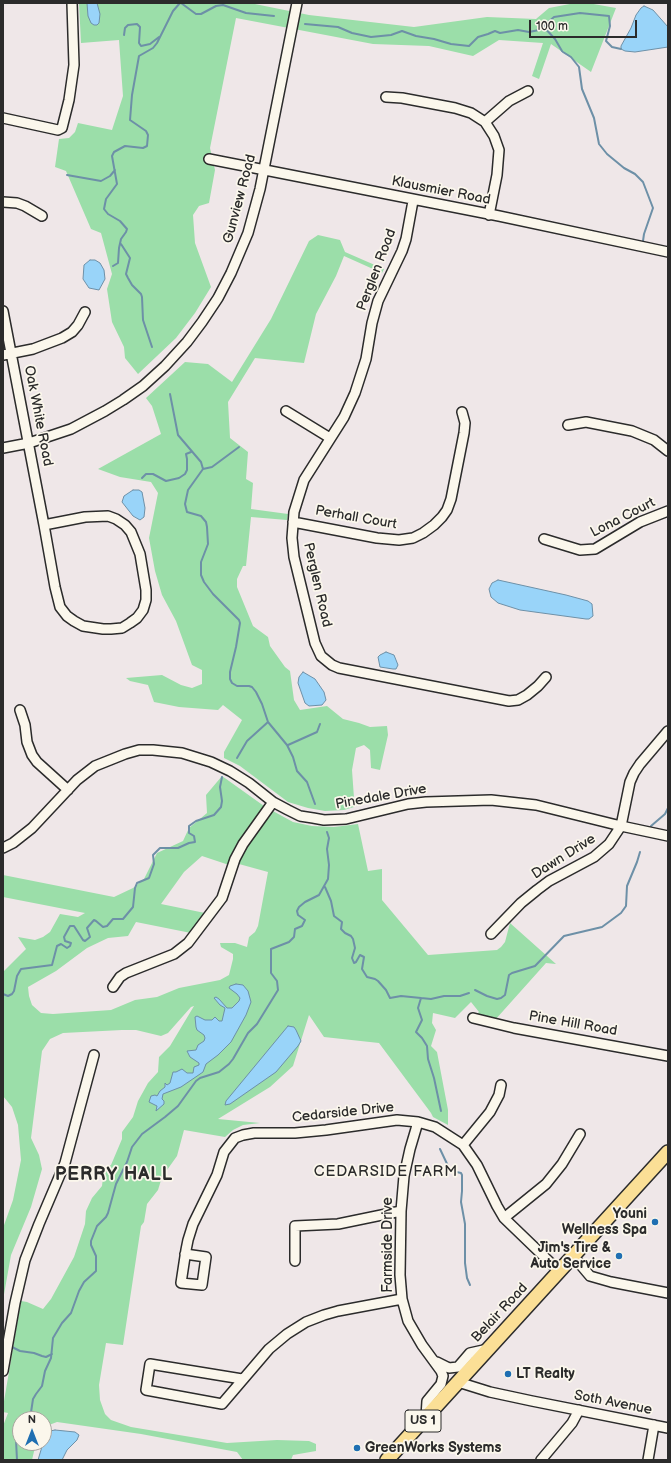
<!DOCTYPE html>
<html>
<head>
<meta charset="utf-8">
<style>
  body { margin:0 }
  #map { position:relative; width:671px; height:1463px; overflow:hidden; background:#efe7e8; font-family:"Balsamiq Sans",sans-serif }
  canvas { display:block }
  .frame { position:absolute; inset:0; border:4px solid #2b2b2b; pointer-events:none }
  .north { position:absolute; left:12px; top:1411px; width:40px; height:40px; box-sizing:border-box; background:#fbf7ec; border:1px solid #a8a59f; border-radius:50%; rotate:0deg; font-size:11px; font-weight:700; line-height:16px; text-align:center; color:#2b2b2b }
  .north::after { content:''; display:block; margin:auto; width:14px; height:18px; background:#1f6fb2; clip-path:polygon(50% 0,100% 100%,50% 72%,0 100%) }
  .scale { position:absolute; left:529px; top:20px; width:108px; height:18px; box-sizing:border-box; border:2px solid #2b2b2b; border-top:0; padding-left:5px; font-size:12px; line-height:14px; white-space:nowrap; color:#2b2b2b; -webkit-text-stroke:3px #fbf7ec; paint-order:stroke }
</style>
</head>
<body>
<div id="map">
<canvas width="671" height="1463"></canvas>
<div class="frame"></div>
<div class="north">N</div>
<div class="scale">100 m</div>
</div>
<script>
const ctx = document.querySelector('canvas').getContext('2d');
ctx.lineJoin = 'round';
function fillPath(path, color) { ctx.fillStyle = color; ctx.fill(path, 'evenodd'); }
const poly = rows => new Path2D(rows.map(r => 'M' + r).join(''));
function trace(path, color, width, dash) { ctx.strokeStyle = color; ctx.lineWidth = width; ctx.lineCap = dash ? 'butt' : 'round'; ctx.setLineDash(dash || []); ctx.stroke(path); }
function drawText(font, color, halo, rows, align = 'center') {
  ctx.font = font + ' "Balsamiq Sans",sans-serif'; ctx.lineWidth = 3.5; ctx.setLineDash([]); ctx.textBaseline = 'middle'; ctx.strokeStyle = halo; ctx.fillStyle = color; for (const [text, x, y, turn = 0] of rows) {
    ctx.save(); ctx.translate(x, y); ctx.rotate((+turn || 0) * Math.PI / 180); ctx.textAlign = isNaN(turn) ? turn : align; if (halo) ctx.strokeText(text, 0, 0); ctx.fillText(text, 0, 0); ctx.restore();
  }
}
fillPath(poly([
  [79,3,250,3,309,15,414,27,487,17,536,19,549,8,575,3,588,3,616,8,591,72,551,44,539,79,532,76,543,43,499,40,473,56,429,46,373,44,236,18,210,148,215,170,209,203,199,206,193,215,195,243,211,287,195,313,176,338,138,374,125,358,124,347,112,322,107,289,112,274,101,233,91,229,66,171,55,167,59,139,69,138,75,132,78,123,112,130,123,96,119,40,81,43],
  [318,235,340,240,345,252,384,269,382,273,344,256,336,276,316,314,304,363,255,358,228,402,230,438,248,452,246,479,253,483,251,509,288,514,287,520,251,517,246,566,243,566,237,579,237,587,253,626,268,637,270,646,285,667,290,671,294,700,300,710,327,706,343,719,359,723,370,727,387,726,388,735,380,770,371,768,370,750,364,745,356,748,352,770,354,798,352,799,354,807,344,810,325,811,308,808,288,802,240,766,224,758,224,752,242,720,223,705,218,710,179,707,154,702,148,685,130,681,126,678,162,675,181,685,192,688,202,684,202,670,192,665,176,621,162,595,155,571,149,538,158,493,151,482,120,477,98,469,161,434,152,406,146,398,185,362,208,364,232,382,271,319,309,241],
  [222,776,264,806,234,851,229,865,202,856,184,872,161,904,205,913,191,933,136,922,128,936,108,938,87,948,56,971,28,987,29,996,32,1005,41,1013,53,1014,111,1010,135,1000,157,997,179,988,220,980,229,975,233,959,233,954,221,947,220,943,235,943,247,947,249,937,255,932,258,926,268,872,239,864,243,851,271,810,293,822,312,826,334,827,358,824,368,871,382,869,382,900,428,955,497,950,501,947,505,942,510,923,556,964,546,963,495,1020,475,1016,479,1012,471,1002,455,1018,433,1013,432,1023,436,1030,431,1046,437,1052,448,1110,448,1125,433,1117,431,1113,379,1043,324,1037,309,1015,293,1066,270,1087,218,1119,260,1123,243,1125,233,1130,225,1137,184,1130,177,1156,162,1177,158,1190,147,1204,144,1222,141,1226,123,1345,106,1343,99,1385,100,1400,105,1414,111,1420,131,1427,227,1443,277,1440,309,1441,316,1444,316,1451,293,1455,291,1460,243,1460,237,1452,141,1434,57,1422,49,1425,44,1430,44,1419,20,1419,20,1443,36,1443,32,1460,3,1460,3,1426,8,1413,3,1412,3,1407,21,1301,27,1302,43,1309,51,1299,74,1257,85,1224,86,1211,92,1198,102,1186,103,1177,107,1167,111,1165,122,1139,122,1132,133,1117,138,1101,148,1083,158,1072,159,1057,170,1046,194,1006,191,1007,168,1033,161,1036,136,1030,122,1030,63,1033,50,1039,42,1051,31,1138,39,1155,42,1169,31,1207,11,1255,3,1300,3,1228,13,1200,21,1160,18,1125,12,1107,3,1096,3,972,26,949,18,937,35,940,43,937,50,932,60,914,78,917,85,913,3,897,3,875,114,897,133,888,144,879,157,853,183,841,189,828,207,813,206,795]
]), '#9bdea9');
const water = poly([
  [87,3,97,3,100,14,99,23,97,25,94,25,91,23,88,16,87,3],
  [644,6,653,10,668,27,668,47,635,52,625,51,621,49,621,46,631,28,636,15,641,8,644,6],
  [90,260,95,260,100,263,104,270,105,279,99,290,89,288,83,279,84,265,90,260],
  [133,490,139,490,142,492,145,508,144,517,140,520,133,516,122,502,124,496,133,490],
  [498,580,566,595,588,601,592,604,593,616,589,619,586,619,520,610,498,603,491,597,489,589,492,583,498,580],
  [386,652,394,655,398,665,396,669,393,669,380,667,378,657,380,655,386,652],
  [303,672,315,679,324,692,326,700,322,705,309,706,305,703,298,683,299,677,303,672],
  [236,984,243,985,248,991,251,1002,246,1015,231,1042,218,1055,206,1064,203,1072,181,1087,163,1094,162,1099,164,1101,164,1104,156,1111,157,1106,149,1102,151,1096,155,1095,157,1096,160,1091,165,1087,165,1083,167,1085,170,1083,173,1072,176,1072,182,1069,187,1073,193,1073,194,1067,199,1065,199,1063,190,1057,187,1051,196,1050,198,1045,204,1041,205,1038,204,1035,197,1030,196,1027,195,1017,197,1016,205,1020,212,1020,215,1017,219,1021,222,1021,225,1008,220,1005,214,998,216,997,219,999,227,1008,232,1008,239,1001,240,998,237,994,229,988,230,986,236,984],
  [288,1026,294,1027,296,1030,301,1041,298,1046,276,1072,230,1104,225,1105,226,1101,288,1026],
  [55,1430,75,1432,79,1435,77,1440,67,1450,62,1460,38,1460,44,1440,50,1431,55,1430]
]);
fillPath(water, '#99d4f9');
trace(water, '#6d90a7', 1);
trace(poly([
  [181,3,196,14,201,14,216,6,223,5,246,13,274,16],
  [305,24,338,27,352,33,371,37,391,35,402,31,416,36,434,39,451,44,469,46,478,37,488,34,495,31,500,33,518,30,529,32,539,30,554,17,580,13,609,16,610,26,606,41,612,47,621,49],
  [543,26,555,39,562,51],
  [124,35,125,28,128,25,137,24,140,27,139,43,141,46,150,44,159,37],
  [563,52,571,57,579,67,582,89,594,118,599,144,607,154,624,168,635,174,643,182,653,208,644,234,643,241],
  [67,175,101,181,110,176,115,170],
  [121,244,130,258,126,274,128,278,132,285,141,294,142,297,143,320,152,347],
  [113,266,118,263,119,248,121,239,126,232,127,229,120,221,108,214,104,209,106,199,117,184,112,156,114,152,125,146,143,148,147,146,148,135,146,131,130,120,132,95,139,56,153,48,157,43,173,11,180,3],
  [170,394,178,435,201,462,203,469],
  [239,447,212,467,203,469,188,490,185,504,187,512,201,516,206,522,207,527,208,544,201,562,201,575,204,582,213,594,239,620,240,623,236,647,230,672,230,679,232,683,237,686,249,686,252,687,256,692,262,704,268,722,287,745,293,757,297,771,307,782,315,804],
  [142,478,146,474,153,474,166,481,179,478,185,474,187,470,187,459,186,454,191,452],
  [288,745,317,732,320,724],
  [237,758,247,741,268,722],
  [651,826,665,814,668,808],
  [325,887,331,901,334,916,342,922,341,929,345,933,351,936,353,939,355,948,352,958,354,963,356,962,360,955,364,957,362,969,367,977,375,979,378,981,386,990,390,998,401,996,431,999,444,996,460,996,469,993],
  [475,990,487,996,497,999,501,998,505,995,509,975,512,973,535,966,564,936,602,927,621,913,626,906,627,886,637,862,640,852],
  [3,994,8,996,12,994,14,991,17,976,21,969,52,965,57,946,61,944,67,948,70,946,71,943,65,941,64,937,70,926,74,926,83,940,85,941,90,937,87,928,94,920,96,921,103,927,107,926,113,919,123,919,133,907,135,888,137,883,149,878,154,864,153,855,160,848,178,848,189,843,195,842,194,836,189,833,189,826,196,821,214,815,221,807,222,801,220,787,222,777],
  [421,998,418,1008,422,1020,416,1032,422,1038,427,1046,428,1059,434,1078,441,1111],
  [440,1149,449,1168,452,1171,461,1173,462,1175,462,1191,461,1202,465,1224,465,1263,467,1278,470,1285],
  [12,1347,20,1351,34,1353,42,1356,46,1357,52,1354],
  [30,1419,33,1399,36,1394,42,1386,45,1371,51,1358,53,1338,62,1323,71,1313,79,1291,84,1282,96,1271,96,1256,91,1245,91,1241,97,1226,106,1217,108,1213,116,1184,127,1162,132,1147,142,1134,165,1117,178,1106,196,1081,200,1078,219,1072,229,1064,233,1059,248,1033,257,1024,278,990,277,981,271,973,271,949,289,942,294,937,295,929,302,926,305,920,298,915,297,911,299,907,305,902,319,895,328,879,329,865,327,849,329,838,327,832],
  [17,1460,16,1440,20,1434]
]), '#6d90a7', 2);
const minor = poly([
  [386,97,402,98,455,108,471,113,485,122,494,136,499,150,497,175,489,215],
  [3,118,58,130,62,128,69,100,74,65,72,3],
  [485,122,509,101,528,91],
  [209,159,499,216,668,252],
  [413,201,406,239,402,251,378,301,372,323,366,359,355,393,344,417,304,480,294,512,292,538,294,557,315,643,321,656,332,665,339,668,509,701,518,700,527,695,538,686,546,677],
  [3,202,17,203,25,206,42,216],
  [3,311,44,525],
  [3,355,33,349,62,338,72,332,78,325,85,312],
  [286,411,330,438],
  [568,425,586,422,632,431,654,440,668,451],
  [3,448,29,443,71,429,105,411,123,400,143,386,165,366,187,342,202,322,218,298,231,273,248,233,260,189,297,3],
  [108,516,116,519,125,525,131,532,140,554,146,590,146,600,143,610,137,618,130,623,122,628,111,629,103,629,83,626,74,621,67,616,60,607,55,587,44,525,85,517,108,516],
  [293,522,377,538,399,540,413,538,423,533,434,525,442,517,447,510,451,499,464,433,465,423,462,412],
  [544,539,580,550,595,549,640,522,668,511],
  [20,710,25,725,27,742,32,755,37,762,68,790],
  [3,848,13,843,32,828,77,780,95,766,125,754,139,750,153,750,182,753,211,762,230,771,249,783,273,802,288,810,300,816,313,818,324,820,346,819,408,804,426,802,491,800,536,805,621,826,668,836],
  [491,934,521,903,537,890,549,881,594,857,609,844,621,826,630,782,634,773,640,764,668,731],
  [113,987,120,977,126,973,174,954,188,943,222,898,235,859,243,844,273,802],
  [473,1018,514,1028,668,1056],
  [418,1122,410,1149,404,1176,401,1211,400,1275,402,1299,408,1321,422,1345,441,1371,443,1376,441,1384,427,1401,426,1417],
  [463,1145,490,1112,499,1095,501,1085],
  [504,1218,546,1184,562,1164,580,1134],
  [185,1254,206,1257,202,1285,181,1283,186,1250,188,1240,193,1224,217,1175,224,1152,235,1138,243,1135,254,1133,295,1133,326,1130,397,1120,418,1122,435,1127,463,1145,477,1165,497,1206,504,1218,560,1272],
  [574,1257,590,1276,611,1282,668,1293],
  [295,1261,295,1226,338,1224,401,1211],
  [437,1362,449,1368,458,1367,470,1353,488,1349],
  [3,1371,15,1303,25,1260,39,1224,65,1163,94,1055],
  [242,1379,150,1364,146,1390,222,1404,269,1349,287,1334,306,1322,324,1315,338,1311,402,1299],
  [458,1382,490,1392,532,1401,668,1428],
  [541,1460,572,1423,579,1410],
  [648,1460,654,1425]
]);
const highway = poly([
  [387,1460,668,1152]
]);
trace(minor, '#2b2b2b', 12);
trace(highway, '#2b2b2b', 16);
trace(minor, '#fbf7ec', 9);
trace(highway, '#fbdf96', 13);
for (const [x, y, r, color] of [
  [655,1222,4,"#1f6fb2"],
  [619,1256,4,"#1f6fb2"],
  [508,1374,4,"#1f6fb2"],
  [357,1448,4,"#1f6fb2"]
]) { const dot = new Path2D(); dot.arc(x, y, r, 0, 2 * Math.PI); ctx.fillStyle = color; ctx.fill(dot); trace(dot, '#fbf7ec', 1.5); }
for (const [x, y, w] of [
  [423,1421,36]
]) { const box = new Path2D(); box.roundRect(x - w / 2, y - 11, w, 22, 3); ctx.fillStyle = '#fbf7ec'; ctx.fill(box); trace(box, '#2b2b2b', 1); }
drawText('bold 13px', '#2b2b2b', null, [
  ["US 1",423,1421]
]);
drawText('14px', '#2b2b2b', '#fbf7ec', [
  ["Klausmier Road",441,191,11],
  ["Gunview Road",240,199,-75],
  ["Perglen Road",377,270,-69],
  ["Oak White Road",38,416,79],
  ["Perhall Court",356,518,10],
  ["Lona Court",623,518,-27],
  ["Perglen Road",317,585,77],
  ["Pinedale Drive",381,797,-10],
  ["Dawn Drive",564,857,-32],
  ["Pine Hill Road",573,1024,10],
  ["Cedarside Drive",343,1113,-6],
  ["Farmside Drive",388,1245,-90],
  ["Belair Road",500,1313,-47],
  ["Soth Avenue",613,1403,11]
]);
drawText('bold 14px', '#2b2b2b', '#fbf7ec', [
  ["Youni",647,1214],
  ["Wellness Spa",647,1230],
  ["Jim's Tire &",611,1248],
  ["Auto Service",611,1264],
  ["LT Realty",516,1374,"left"],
  ["GreenWorks Systems",365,1448,"left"]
], 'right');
ctx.letterSpacing = '1px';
drawText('15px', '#2b2b2b', '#fbf7ec', [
  ["CEDARSIDE FARM",386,1172]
]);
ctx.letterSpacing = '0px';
ctx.letterSpacing = '1px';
drawText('bold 18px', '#2b2b2b', '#fbf7ec', [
  ["PERRY HALL",114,1175]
]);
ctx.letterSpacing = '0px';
</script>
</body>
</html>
